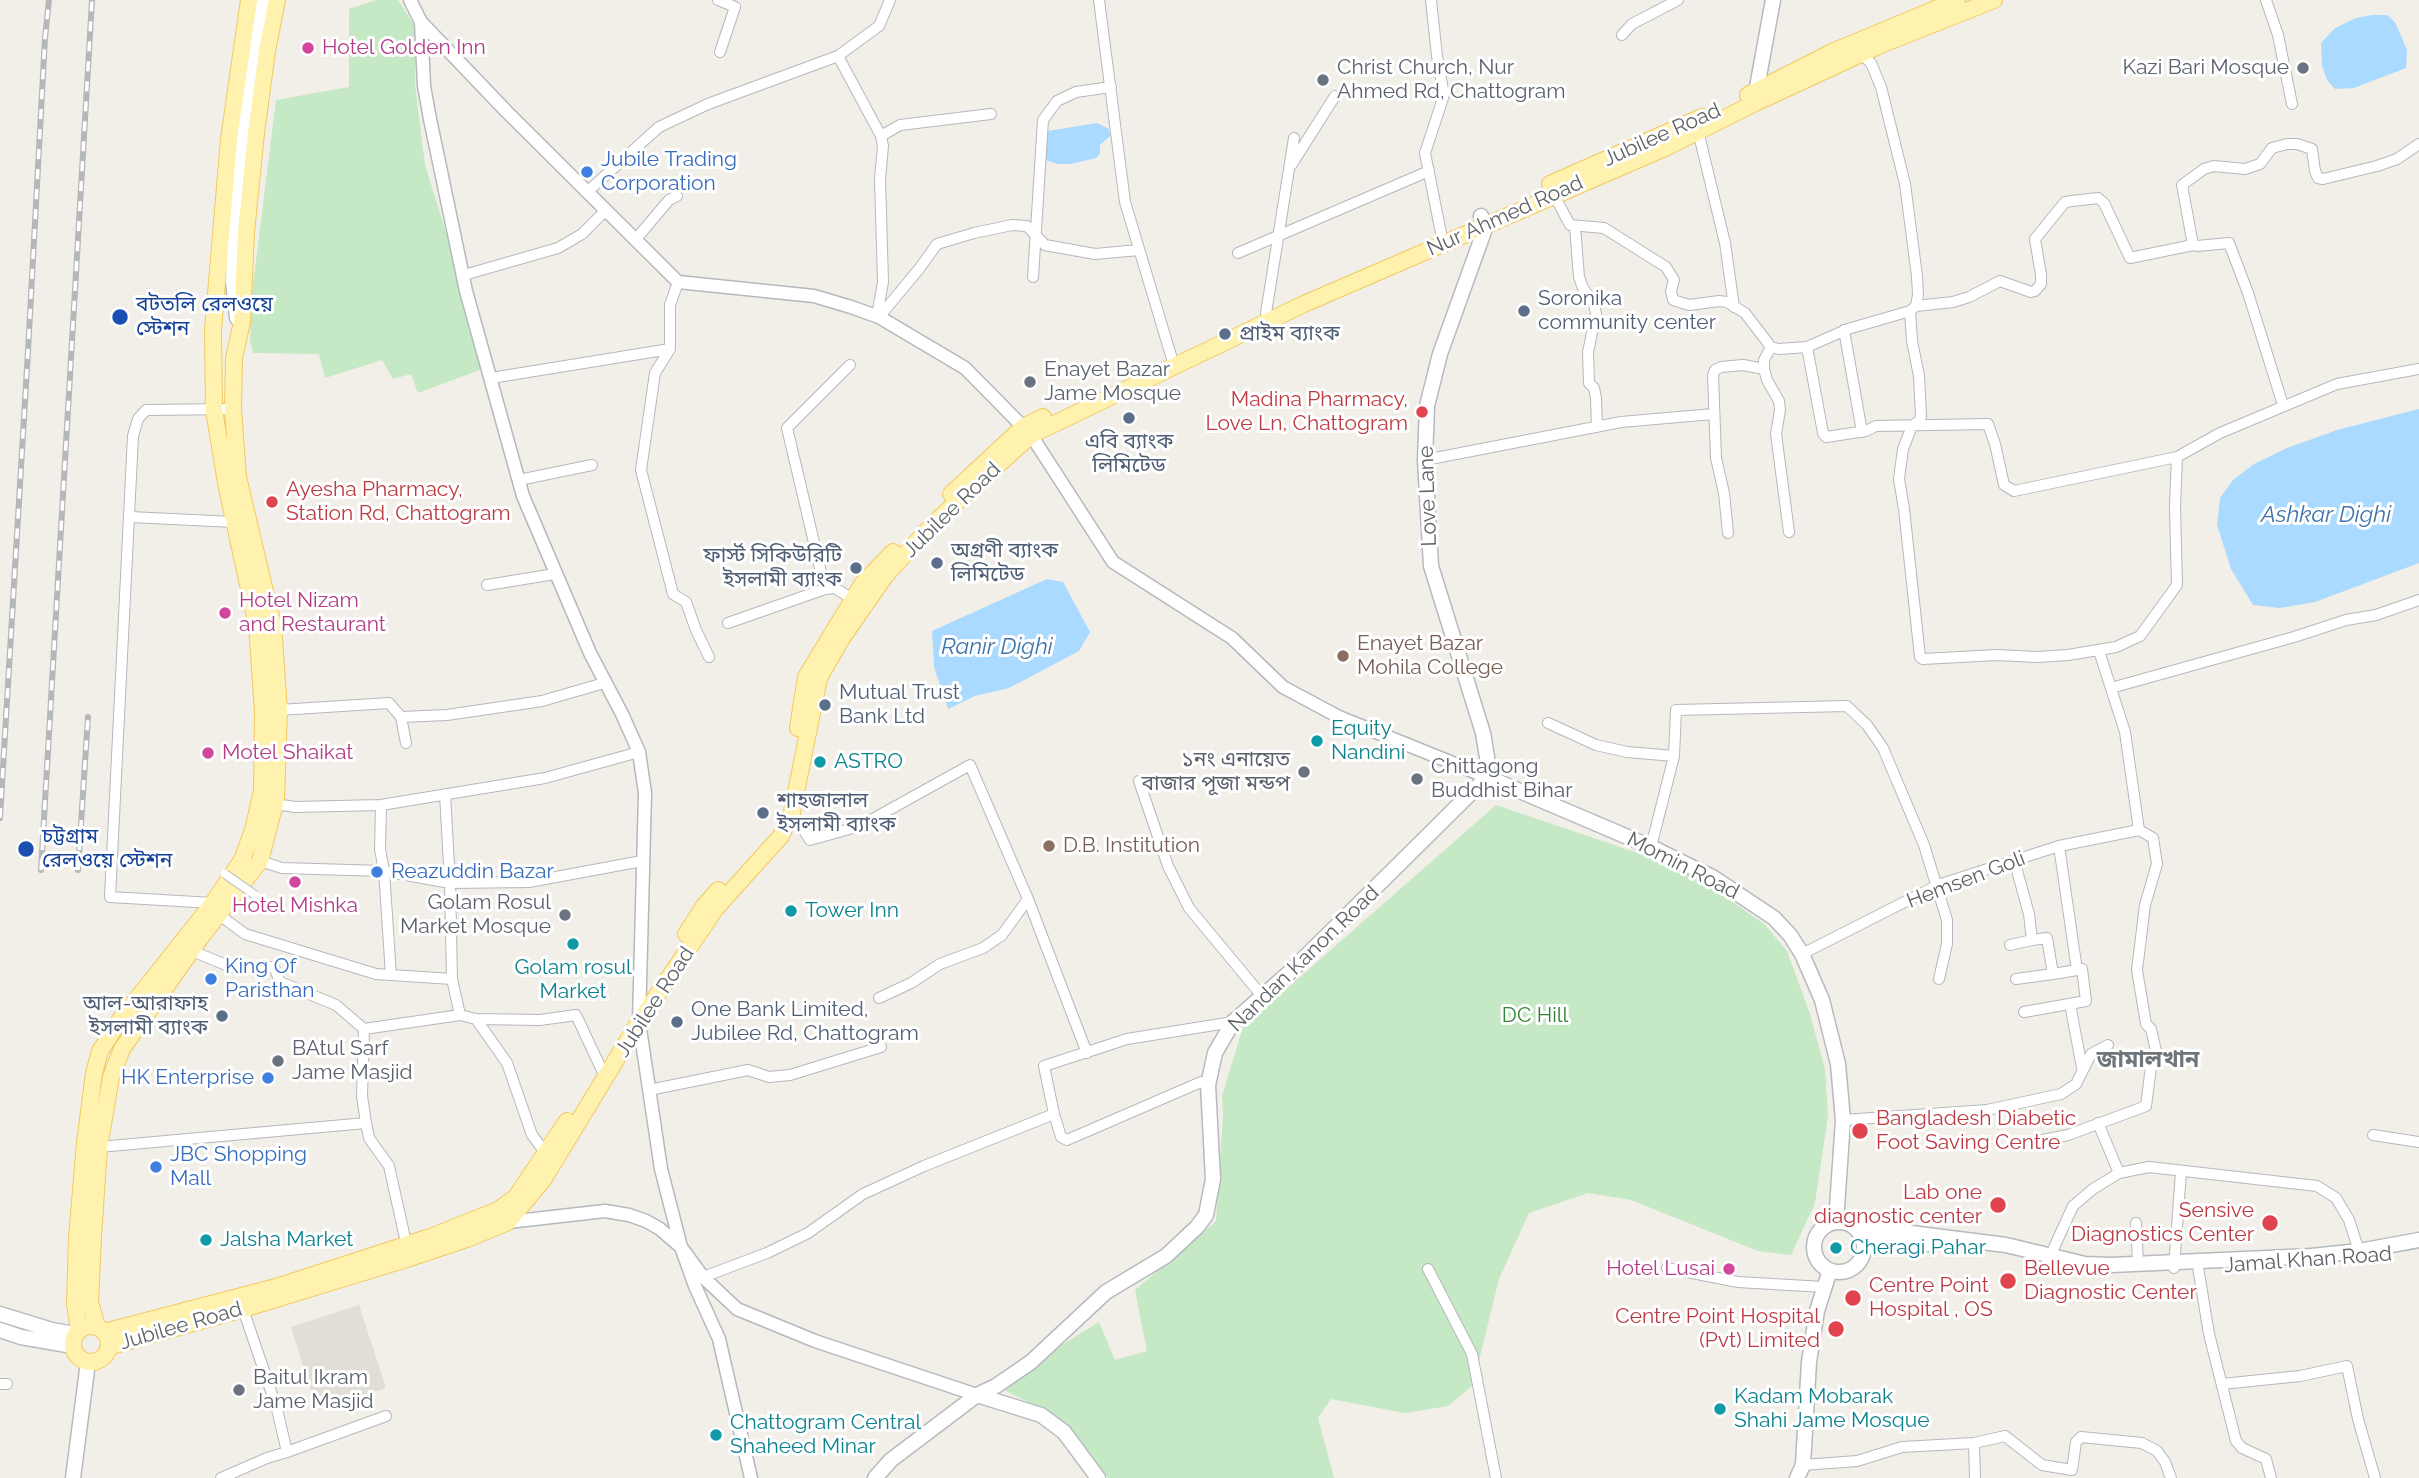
<!DOCTYPE html>
<html>
<head>
<meta charset="utf-8">
<style>
  body { margin:0 }
  canvas { display:block; background:#f1efe8 }
</style>
</head>
<body>
<canvas width="2419" height="1478"></canvas>
<script>
const ctx = document.querySelector('canvas').getContext('2d');
ctx.lineJoin = 'round';
function fillPath(path, color) { ctx.fillStyle = color; ctx.fill(path, 'evenodd'); }
const poly = rows => new Path2D(rows.map(r => 'M' + r).join(''));
function trace(path, color, width, dash) { ctx.strokeStyle = color; ctx.lineWidth = width; ctx.lineCap = dash ? 'butt' : 'round'; ctx.setLineDash(dash || []); ctx.stroke(path); }
function drawText(font, color, halo, rows, align = 'center') {
  ctx.font = font + ' Raleway,"Noto Sans Bengali",sans-serif'; ctx.lineWidth = 6; ctx.setLineDash([]); ctx.textBaseline = 'middle'; ctx.strokeStyle = halo; ctx.fillStyle = color; for (const [text, x, y, turn = 0] of rows) {
    ctx.save(); ctx.translate(x, y); ctx.rotate((+turn || 0) * Math.PI / 180); ctx.textAlign = isNaN(turn) ? turn : align; if (halo) ctx.strokeText(text, 0, 0); ctx.fillText(text, 0, 0); ctx.restore();
  }
}
fillPath(poly([
  [359,1305,386,1388,317,1410,291,1327]
]), '#e1ded6');
fillPath(poly([
  [376,0,398,0,416,28,415,85,425,165,446,232,485,368,418,393,411,374,393,379,382,360,325,378,319,354,253,353,250,340,252,293,276,100,349,87,349,9],
  [1496,805,1685,869,1764,924,1787,951,1810,1014,1825,1069,1828,1116,1815,1203,1791,1255,1758,1251,1631,1200,1588,1193,1529,1213,1499,1279,1473,1385,1448,1406,1405,1413,1331,1399,1318,1418,1334,1478,1108,1478,1056,1416,996,1386,1099,1322,1115,1360,1147,1351,1135,1290,1216,1221,1223,1116,1222,1096,1243,1027]
]), '#c5e8c5');
fillPath(poly([
  [2372,15,2387,15,2395,22,2407,50,2406,68,2354,88,2335,89,2327,80,2322,66,2321,43,2335,28,2356,18],
  [1097,123,1109,129,1110,136,1100,145,1100,154,1096,158,1071,164,1058,164,1045,160,1043,156,1048,131],
  [2419,409,2419,563,2315,602,2280,608,2253,605,2231,569,2217,525,2220,498,2233,480,2254,464,2287,448,2337,430],
  [1047,579,1063,582,1090,632,1079,651,1009,688,975,696,948,709,934,667,932,631]
]), '#aadaff');
trace(poly([
  [2161,1449,2170,1462,2172,1469]
]), '#aadaff', 3.5);
const minor = poly([
  [718,0,735,7,720,52],
  [1099,0,1125,202,1172,359],
  [1431,0,1437,56,1444,95,1425,153,1441,233],
  [2266,0,2278,35,2292,104],
  [1622,35,1632,24,1678,0],
  [1862,55,1871,63,1881,87,1905,184,1917,276,1918,295,1916,306,1910,311,1912,341,1919,376,1921,416,1920,420,1912,426,1903,449,1899,479,1904,509,1920,657,1923,659,1997,655,2037,657,2068,655,2116,647,2140,636,2177,585,2175,506,2177,457],
  [838,56,881,136,883,146,880,179,883,282,877,316],
  [1698,131,1725,243,1734,307],
  [881,136,900,125,991,114],
  [1292,164,1335,96],
  [587,192,659,127,708,104,838,56,879,26,890,0],
  [1554,195,1570,225,1604,228,1666,267,1674,280,1671,291,1673,300,1689,305,1719,301,1727,302,1745,313,1771,347,1779,349,1807,347,1848,329,1910,311],
  [1575,227,1579,277,1583,288,1594,303,1596,314,1588,352,1589,383,1594,388,1596,398,1597,427],
  [636,239,669,200,677,196],
  [1238,253,1429,171],
  [464,275,558,248,582,234,606,210],
  [1033,277,1043,120,1057,101,1076,92,1111,87],
  [678,282,670,305,670,349,655,373,641,470,673,594,686,602,696,630,709,657],
  [1916,306,1953,302,1969,297,2000,281,2031,292,2035,291,2041,284,2041,275,2035,239,2065,202,2072,201,2098,198,2104,203,2130,258,2193,245],
  [1266,313,1294,138],
  [879,317,919,269,937,244,974,233,1012,225,1027,226,1045,245,1095,254,1139,250],
  [1844,330,1862,432],
  [1771,347,1764,360,1764,369,1767,380,1779,401,1780,410,1776,434,1789,532],
  [1807,347,1823,433,1826,437,1866,431,1876,426,1988,424,1995,444,2004,485,2014,491,2177,457,2220,433,2337,384,2419,369],
  [491,378,670,349],
  [2283,405,2248,293,2229,243,2197,246,2193,245,2182,185,2204,169,2214,166,2245,169,2260,164,2272,148,2287,144,2297,144,2312,149,2315,171,2318,178,2323,179,2377,166,2397,159,2419,144],
  [1425,460,1621,422,1713,414],
  [519,480,592,465],
  [130,517,234,522],
  [1728,533,1724,493,1716,458,1713,375,1715,370,1721,367,1743,365,1764,369],
  [487,585,555,574],
  [825,589,787,428,850,365],
  [728,623,825,589,835,588,857,602],
  [2099,651,2125,732,2139,830],
  [2111,688,2294,637,2346,620,2376,615,2419,600],
  [279,710,389,703,401,717,406,743],
  [401,717,447,715,542,701,604,683],
  [1548,723,1596,745,1627,752,1674,756],
  [1139,781,1168,866,1189,908,1262,996],
  [445,794,450,883,452,979,460,1015,476,1019,507,1063,532,1135,548,1156],
  [275,804,295,807,381,805,545,778,639,752],
  [381,805,380,849,384,871,391,975],
  [792,812,810,840,860,826,970,765,1028,899,1087,1053],
  [1651,847,1674,756,1676,710,1847,706,1867,725,1883,748,1924,845,1947,920,1947,944,1939,979],
  [260,861,282,868,384,871,450,883,529,882,642,861],
  [213,903,110,897,133,436,138,419,146,410,233,409],
  [218,914,245,934,376,974,452,979],
  [2032,940,2047,938,2053,974,2077,970,2059,846],
  [2010,945,2032,940,2029,914,2014,860],
  [192,951,231,967,274,967,280,982,336,1005,364,1029,460,1015],
  [1802,954,1938,885,2059,846,2139,830],
  [2016,979,2053,974],
  [879,998,911,983,940,964,983,948,1002,935,1028,899],
  [2070,1004,2082,1068],
  [2024,1012,2086,1001,2082,969,2077,970],
  [476,1019,540,1020,576,1015,606,1079],
  [364,1029,362,1096,366,1123,369,1138,389,1166,407,1247],
  [649,1090,748,1070,769,1077,790,1075,881,1047],
  [1054,1114,1061,1137,1067,1140,1201,1082,1208,1085],
  [1843,1120,1987,1110,2061,1094,2076,1084,2091,1054,2108,1045],
  [2098,1123,2119,1173],
  [2373,1135,2419,1142],
  [2028,1143,2068,1135,2146,1106,2151,1067,2156,1051,2151,1029,2146,1024,2137,970,2145,905,2157,864,2153,838,2139,830],
  [99,1147,366,1123],
  [2136,1223,2138,1263],
  [2051,1254,2073,1206,2093,1189,2119,1173,2149,1167,2317,1186,2336,1198,2349,1220,2359,1251],
  [2198,1267,2209,1334,2236,1441,2242,1448,2266,1459,2271,1478],
  [1667,1268,1738,1282,1824,1287],
  [2174,1268,2181,1172],
  [1428,1269,1472,1354,1496,1478],
  [703,1277,767,1253,808,1233,863,1194,924,1166,1054,1114,1044,1066,1127,1039,1233,1022],
  [0,1384,7,1384],
  [2222,1384,2300,1376,2347,1366,2358,1419,2375,1478],
  [1974,1443,1975,1478],
  [287,1452,386,1416],
  [1803,1465,1857,1461,1902,1447,1974,1443,2005,1436,2042,1465,2072,1470,2076,1442,2081,1437,2142,1443,2157,1451,2165,1462,2171,1478],
  [221,1478,267,1458,287,1452,277,1409,243,1309]
]);
const tertiary = poly([
  [410,0,421,22,506,111,678,282,814,296,851,307,879,317,965,368,1031,435,1113,562,1232,638,1283,687,1339,717,1487,777],
  [421,22,424,86,430,119,466,291,523,496,590,653,622,714,639,752,645,793,639,1022,661,1169,681,1247,695,1286,719,1339,751,1478],
  [508,1222,605,1211,629,1215,646,1221,660,1229,681,1247,703,1277,737,1309,815,1341,977,1395]
]);
const secondary = poly([
  [1755,98,1773,0],
  [1481,216,1486,226,1440,354,1427,406,1425,460,1431,566,1483,733,1487,757,1487,777],
  [237,318,233,281,235,212,246,113,264,0],
  [1487,777,1651,847,1714,878,1774,918,1790,935,1802,954,1822,1000,1838,1064,1843,1120,1836,1222],
  '1814 1247a25 25 0 1 1 50 0a25 25 0 1 1-50 0Z',
  [1857,1230,1903,1232,2006,1245,2085,1264,2111,1265,2311,1256,2359,1251,2419,1240],
  [1864,1243,1934,1244],
  [0,1314,52,1330,75,1334],
  [0,1330,21,1337,73,1346],
  [977,1395,1041,1415,1064,1432,1098,1478],
  [73,1478,88,1362],
  [875,1478,891,1460,977,1395,996,1386,1031,1362,1106,1292,1166,1256,1197,1227,1206,1215,1213,1179,1208,1085,1215,1053,1233,1022,1290,972,1487,777],
  [1797,1478,1803,1465,1809,1362,1817,1311,1830,1270]
]);
const primary = poly([
  [1748,95,1832,52,1957,0],
  [1550,184,1702,117],
  [951,494,1023,427,1043,417],
  [798,728,806,677,863,583,893,552],
  [686,934,704,906,718,890],
  '73 1344a18 18 0 1 1 36 0a18 18 0 1 1-36 0Z',
  [97,1327,90,1302,93,1237,99,1147,111,1077,122,1049,201,937,260,861,276,800,279,710,273,625,238,477,233,409,234,358,242,322,246,232,256,133,267,51,277,0],
  [79,1329,75,1304,77,1237,85,1143,94,1073,100,1051,120,1020,213,903,242,860,253,830,262,791,263,711,257,626,226,483,214,410,213,330,229,139,249,0],
  [104,1332,276,1287,433,1236,498,1210,516,1197,567,1121],
  [108,1347,243,1309,410,1258,467,1239,508,1222,543,1180,639,1022,716,908,781,836,792,812,819,678,842,638,885,576,934,523,1031,435,1304,304,1665,148,1755,103,1878,46,1994,0]
]);
trace(minor, '#b5b8bc', 12);
trace(tertiary, '#b5b8bc', 15);
trace(secondary, '#b6babf', 17);
trace(primary, '#f2c960', 18);
trace(minor, '#fff', 10);
trace(tertiary, '#fff', 12);
trace(secondary, '#fff', 14);
trace(primary, '#fff2af', 16);
const rail = poly([
  [0,818,28,351,45,38,49,0],
  [41,870,92,0],
  [78,870,88,717]
]);
trace(rail, '#b6b7b8', 6);
trace(rail, '#fff', 3.5, [10]);
const pedestrianBridge = poly([
  [225,874,255,895]
]);
trace(pedestrianBridge, '#b5b8bc', 10, []);
trace(pedestrianBridge, '#fff', 8);
for (const [x, y, r, color] of [
  [308,48,7,"#d1479c"],
  [2303,68,7,"#6b7280"],
  [1323,80,7,"#6b7280"],
  [587,172,7,"#3f7fe0"],
  [1524,311,7,"#5c6f8a"],
  [120,317,9,"#1a4fb4"],
  [1225,334,7,"#5c6f8a"],
  [1030,382,7,"#6b7280"],
  [1422,412,7,"#e0444e"],
  [1129,418,7,"#5c6f8a"],
  [272,502,7,"#e0444e"],
  [937,563,7,"#5c6f8a"],
  [856,568,7,"#5c6f8a"],
  [225,613,7,"#d1479c"],
  [1343,656,7,"#8d6e63"],
  [825,705,7,"#5c6f8a"],
  [1317,741,7,"#0f9aa8"],
  [208,753,7,"#d1479c"],
  [820,762,7,"#0f9aa8"],
  [1304,772,7,"#6b7280"],
  [1417,779,7,"#6b7280"],
  [763,813,7,"#5c6f8a"],
  [1049,846,7,"#8d6e63"],
  [26,849,9,"#1a4fb4"],
  [377,872,7,"#3f7fe0"],
  [295,882,7,"#d1479c"],
  [791,911,7,"#0f9aa8"],
  [565,915,7,"#6b7280"],
  [573,944,7,"#0f9aa8"],
  [211,979,7,"#3f7fe0"],
  [222,1016,7,"#5c6f8a"],
  [677,1022,7,"#5c6f8a"],
  [278,1061,7,"#6b7280"],
  [268,1078,7,"#3f7fe0"],
  [1860,1131,9,"#e0444e"],
  [156,1167,7,"#3f7fe0"],
  [1998,1205,9,"#e0444e"],
  [2270,1223,9,"#e0444e"],
  [206,1240,7,"#0f9aa8"],
  [1836,1248,7,"#0f9aa8"],
  [1729,1269,7,"#d1479c"],
  [2008,1281,9,"#e0444e"],
  [1853,1298,9,"#e0444e"],
  [1836,1329,9,"#e0444e"],
  [239,1390,7,"#6b7280"],
  [1720,1409,7,"#0f9aa8"],
  [716,1435,7,"#0f9aa8"]
]) { const dot = new Path2D(); dot.arc(x, y, r, 0, 2 * Math.PI); ctx.fillStyle = color; ctx.fill(dot); trace(dot, '#fff', 2.5); }
drawText('21px', '#b23c85', '#fff', [
  ["Hotel Golden Inn",322,48],
  ["Hotel Nizam",239,601],
  ["and Restaurant",239,625],
  ["Motel Shaikat",222,753],
  ["Hotel Mishka",295,906,"center"],
  ["Hotel Lusai",1715,1269,"right"]
], 'left');
drawText('21px', '#5b616d', '#fff', [
  ["Christ Church, Nur",1337,68],
  ["Ahmed Rd, Chattogram",1337,92],
  ["Kazi Bari Mosque",2289,68,"right"],
  ["Enayet Bazar",1044,370],
  ["Jame Mosque",1044,394],
  ["১নং এনায়েত",1290,760,"right"],
  ["বাজার পূজা মন্ডপ",1290,784,"right"],
  ["Chittagong",1431,767],
  ["Buddhist Bihar",1431,791],
  ["Golam Rosul",551,903,"right"],
  ["Market Mosque",551,927,"right"],
  ["BAtul Sarf",292,1049],
  ["Jame Masjid",292,1073],
  ["Baitul Ikram",253,1378],
  ["Jame Masjid",253,1402]
], 'left');
drawText('21px', '#5f6368', '#fff', [
  ["Jubilee Road",1662,135,-24],
  ["Nur Ahmed Road",1505,216,-24],
  ["Love Lane",1428,496,-92],
  ["Jubilee Road",952,510,-44],
  ["Momin Road",1683,866,27],
  ["Hemsen Goli",1966,880,-21],
  ["Nandan Kanon Road",1304,959,-44],
  ["Jubilee Road",655,1002,-57],
  ["Jamal Khan Road",2308,1260,-4],
  ["Jubilee Road",181,1326,-16]
]);
drawText('21px', '#366cbe', '#fff', [
  ["Jubile Trading",601,160],
  ["Corporation",601,184],
  ["Reazuddin Bazar",391,872],
  ["King Of",225,967],
  ["Paristhan",225,991],
  ["HK Enterprise",254,1078,"right"],
  ["JBC Shopping",170,1155],
  ["Mall",170,1179]
], 'left');
drawText('21px', '#4e5e75', '#fff', [
  ["Soronika",1538,299],
  ["community center",1538,323],
  ["প্রাইম ব্যাংক",1239,334],
  ["এবি ব্যাংক",1129,442,"center"],
  ["লিমিটেড",1129,466,"center"],
  ["অগ্রণী ব্যাংক",951,551],
  ["লিমিটেড",951,575],
  ["ফার্স্ট সিকিউরিটি",842,556,"right"],
  ["ইসলামী ব্যাংক",842,580,"right"],
  ["Mutual Trust",839,693],
  ["Bank Ltd",839,717],
  ["শাহজালাল",777,801],
  ["ইসলামী ব্যাংক",777,825],
  ["আল-আরাফাহ",208,1004,"right"],
  ["ইসলামী ব্যাংক",208,1028,"right"],
  ["One Bank Limited,",691,1010],
  ["Jubilee Rd, Chattogram",691,1034]
], 'left');
drawText('21px', '#164399', '#fff', [
  ["বটতলি রেলওয়ে",136,305],
  ["স্টেশন",136,329],
  ["চট্টগ্রাম",42,837],
  ["রেলওয়ে স্টেশন",42,861]
], 'left');
drawText('21px', '#be3a42', '#fff', [
  ["Madina Pharmacy,",1408,400],
  ["Love Ln, Chattogram",1408,424],
  ["Ayesha Pharmacy,",286,490,"left"],
  ["Station Rd, Chattogram",286,514,"left"],
  ["Bangladesh Diabetic",1876,1119,"left"],
  ["Foot Saving Centre",1876,1143,"left"],
  ["Lab one",1982,1193],
  ["diagnostic center",1982,1217],
  ["Sensive",2254,1211],
  ["Diagnostics Center",2254,1235],
  ["Bellevue",2024,1269,"left"],
  ["Diagnostic Center",2024,1293,"left"],
  ["Centre Point",1869,1286,"left"],
  ["Hospital , OS",1869,1310,"left"],
  ["Centre Point Hospital",1820,1317],
  ["(Pvt) Limited",1820,1341]
], 'right');
drawText('21px', '#785e54', '#fff', [
  ["Enayet Bazar",1357,644],
  ["Mohila College",1357,668],
  ["D.B. Institution",1063,846]
], 'left');
drawText('21px', '#0d838f', '#fff', [
  ["Equity",1331,729],
  ["Nandini",1331,753],
  ["ASTRO",834,762],
  ["Tower Inn",805,911],
  ["Golam rosul",573,968,"center"],
  ["Market",573,992,"center"],
  ["Jalsha Market",220,1240],
  ["Cheragi Pahar",1850,1248],
  ["Kadam Mobarak",1734,1397],
  ["Shahi Jame Mosque",1734,1421],
  ["Chattogram Central",730,1423],
  ["Shaheed Minar",730,1447]
], 'left');
drawText('21px', '#348238', '#fff', [
  ["DC Hill",1535,1016]
]);
drawText('italic 23px', '#4174aa', '#fff', [
  ["Ashkar Dighi",2326,515],
  ["Ranir Dighi",997,647]
]);
drawText('bold 23px', '#70757a', '#fff', [
  ["জামালখান",2148,1060]
]);
</script>
</body>
</html>
